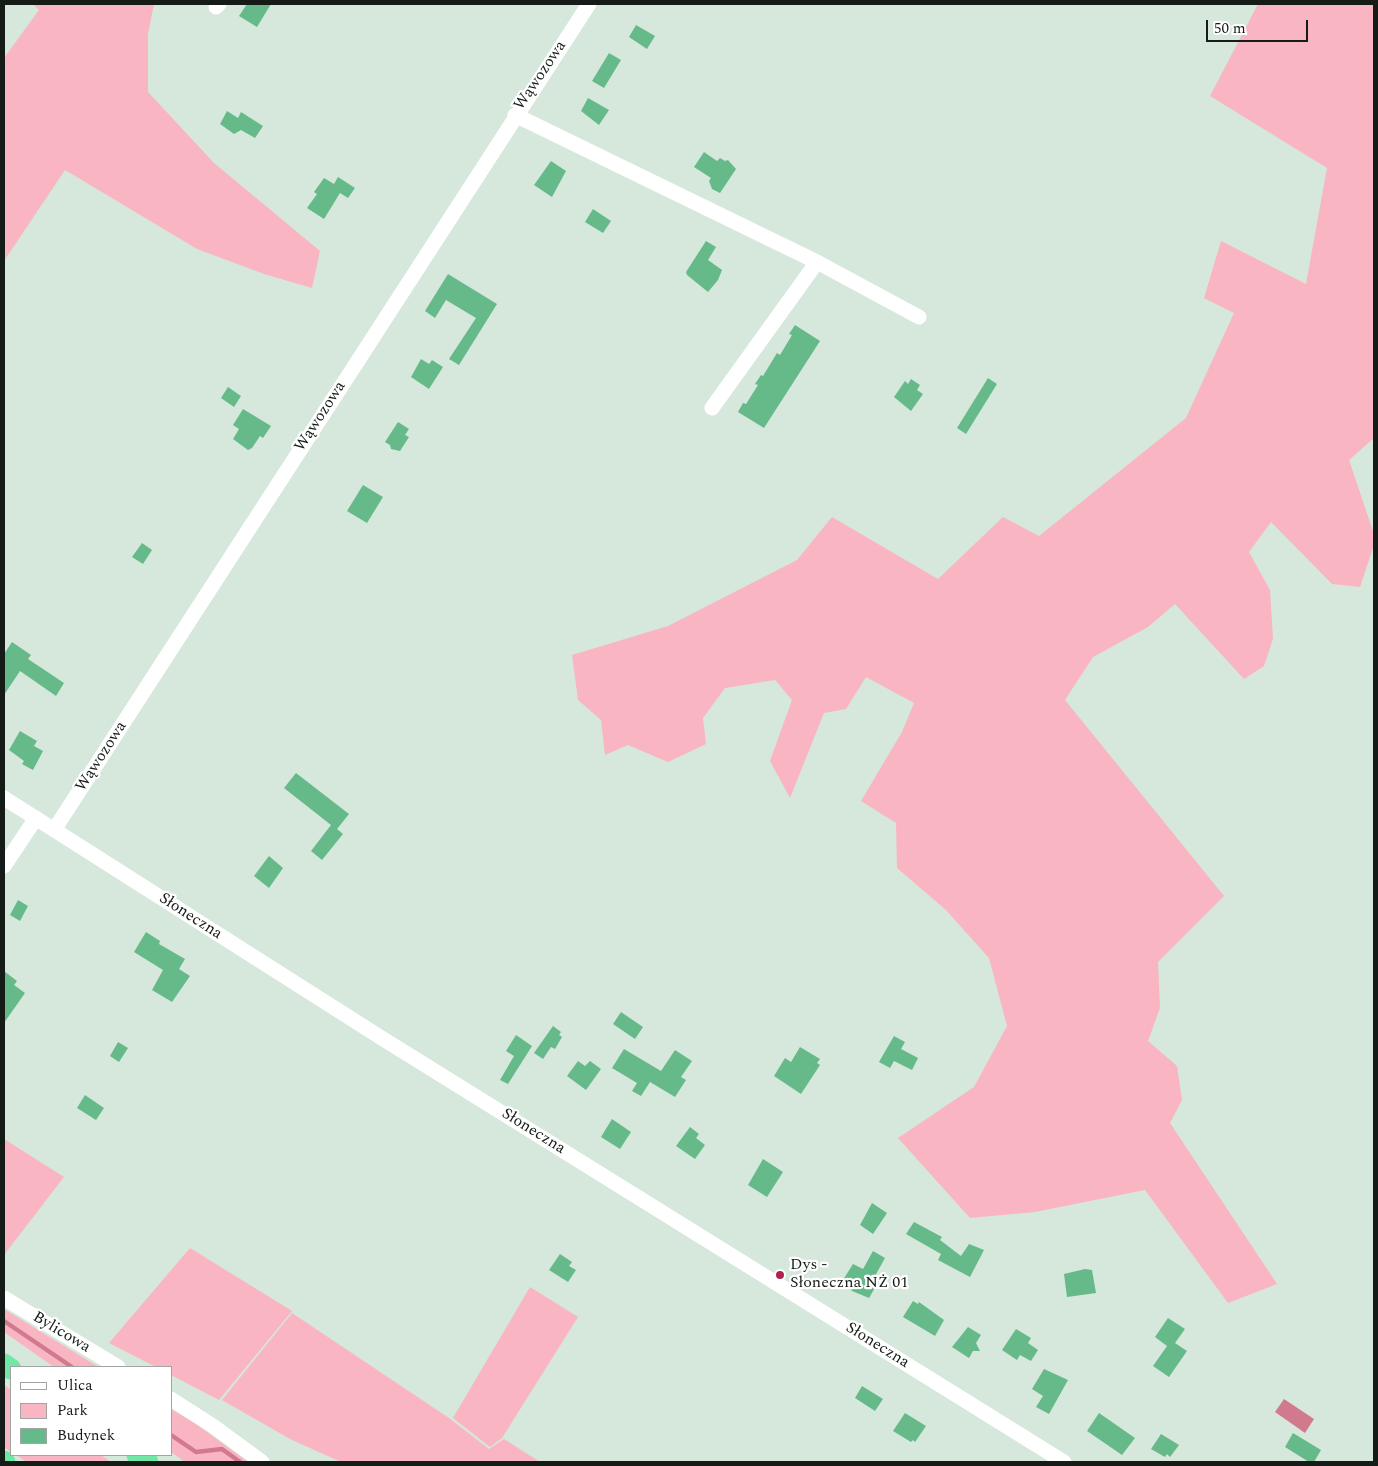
<!DOCTYPE html>
<html>
<head>
<meta charset="utf-8">
<style>
  body { margin:0 }
  #map { position:relative; width:1378px; height:1466px; overflow:hidden; background:#d6e7dc; font-family:Spectral,serif }
  canvas { display:block }
  .frame { position:absolute; inset:0; border:5px solid #151b17; pointer-events:none }
  .legend { position:absolute; left:10px; top:1366px; width:162px; height:90px; box-sizing:border-box; background:#fff; border:1px solid #a1a4a2; margin:0; padding:6px 9px; list-style:none; font-size:15px; color:#151b17 }
  .legend li { display:flex; align-items:center; gap:10px; height:25px }
  .legend b { width:25px; border:1px solid #a1a4a2 }
  .scale { position:absolute; left:1206px; top:20px; width:102px; height:22px; box-sizing:border-box; border:2px solid #151b17; border-top:0; padding-left:6px; font-size:15px; line-height:18px; white-space:nowrap; color:#151b17; -webkit-text-stroke:4px #fff; paint-order:stroke }
</style>
</head>
<body>
<div id="map">
<canvas width="1378" height="1466"></canvas>
<div class="frame"></div>
<ul class="legend">
<li><b style="height:6px;background:#fff"></b>Ulica</li>
<li><b style="height:14px;background:#f9b5c2"></b>Park</li>
<li><b style="height:14px;background:#66ba89"></b>Budynek</li>
</ul>
<div class="scale">50 m</div>
</div>
<script>
const ctx = document.querySelector('canvas').getContext('2d');
ctx.lineJoin = 'round';
function fillPath(path, color) { ctx.fillStyle = color; ctx.fill(path, 'evenodd'); }
const poly = rows => new Path2D(rows.map(r => 'M' + r).join(''));
function trace(path, color, width, dash) { ctx.strokeStyle = color; ctx.lineWidth = width; ctx.lineCap = dash ? 'butt' : 'round'; ctx.setLineDash(dash || []); ctx.stroke(path); }
function drawText(font, color, halo, rows, align = 'center') {
  ctx.font = font + ' Spectral,serif'; ctx.lineWidth = 4.5; ctx.setLineDash([]); ctx.textBaseline = 'middle'; ctx.strokeStyle = halo; ctx.fillStyle = color; for (const [text, x, y, turn = 0] of rows) {
    ctx.save(); ctx.translate(x, y); ctx.rotate((+turn || 0) * Math.PI / 180); ctx.textAlign = isNaN(turn) ? turn : align; if (halo) ctx.strokeText(text, 0, 0); ctx.fillText(text, 0, 0); ctx.restore();
  }
}
fillPath(poly([
  [33,4,154,4,148,34,148,92,214,163,320,251,312,288,264,274,197,249,65,170,4,261,4,58,39,10],
  [1258,4,1374,4,1374,438,1349,460,1374,534,1374,545,1360,587,1332,584,1271,522,1249,552,1270,590,1273,639,1264,666,1244,679,1175,604,1148,627,1093,657,1065,700,1224,896,1158,962,1160,1008,1148,1041,1177,1066,1182,1100,1170,1123,1277,1284,1228,1303,1145,1190,1035,1212,970,1218,898,1138,974,1087,1007,1026,989,958,946,910,897,868,896,823,861,801,902,732,914,703,866,677,846,709,824,713,790,798,770,761,792,700,775,680,725,688,703,718,706,744,668,762,628,745,605,755,601,720,578,700,572,655,668,626,797,560,832,517,938,579,1003,517,1039,536,1186,418,1234,313,1204,298,1221,241,1306,284,1327,168,1210,96],
  [4,1139,64,1177,4,1255],
  [190,1248,292,1311,219,1400,171,1375,171,1367,156,1367,109,1343],
  [530,1287,578,1317,502,1438,490,1447,453,1418],
  [4,1309,92,1363,99,1367,54,1367,4,1332],
  [292,1313,449,1418,489,1449,504,1439,540,1462,341,1462,290,1439,222,1400],
  [4,1385,11,1390,11,1452,4,1447],
  [171,1409,196,1424,248,1462,185,1462,171,1452],
  [16,1455,101,1455,111,1462,27,1462]
]), '#f9b5c2');
fillPath(poly([
  [1284,1399,1314,1419,1305,1433,1275,1412]
]), '#d17a8e');
trace(poly([
  [4,1321,72,1367],
  [171,1435,196,1452,222,1449,240,1462]
]), '#d17a8e', 4.5);
fillPath(poly([
  [247,4,271,4,257,27,239,16],
  [636,25,655,36,647,49,629,37],
  [609,53,621,60,604,88,592,81],
  [588,98,609,110,599,125,581,111],
  [227,111,238,118,241,112,263,126,255,138,241,130,234,134,220,124],
  [704,152,717,161,720,158,725,161,728,160,736,169,720,193,712,189,709,181,711,178,694,167],
  [551,161,566,171,552,197,534,185],
  [338,177,355,188,348,198,340,193,324,219,307,208,317,194,314,192,324,178,334,184],
  [593,209,611,221,603,233,585,222],
  [706,241,716,247,708,260,722,270,718,280,708,292,687,275,686,272],
  [448,274,497,304,459,365,449,359,476,318,446,300,435,318,425,311],
  [795,325,820,341,764,428,738,412,743,403,746,404,758,385,755,384,761,375,763,376,777,353,780,355,792,335,789,334],
  [421,359,429,364,432,360,443,367,429,389,411,377],
  [988,378,997,384,966,434,957,428],
  [911,379,920,385,917,390,923,394,911,411,894,397,905,381,908,384],
  [228,387,241,396,234,407,221,398],
  [243,409,271,426,263,438,260,436,252,448,248,450,233,439,239,429,233,425],
  [398,422,409,429,405,435,409,437,400,451,391,449,390,445,385,442],
  [363,485,383,497,367,523,347,511],
  [142,543,152,550,143,564,132,557],
  [12,642,31,655,28,659,64,683,56,696,20,671,4,695,4,654],
  [20,731,37,741,34,746,43,751,33,770,22,764,24,761,9,750],
  [296,773,349,814,337,829,343,834,322,860,311,851,331,825,284,788],
  [269,856,283,868,269,888,254,876],
  [18,900,28,906,20,921,10,915],
  [146,932,160,941,159,944,185,959,179,969,190,976,172,1002,152,990,163,970,134,952],
  [4,971,17,981,14,985,25,993,4,1023],
  [621,1012,643,1027,635,1039,613,1024],
  [553,1026,561,1032,559,1035,562,1037,555,1049,551,1047,543,1059,534,1053],
  [516,1035,532,1046,508,1084,500,1080,514,1056,506,1051],
  [894,1036,905,1042,901,1049,918,1058,912,1070,894,1061,890,1068,879,1062],
  [118,1042,128,1048,119,1062,110,1056],
  [800,1047,820,1059,817,1063,820,1065,801,1094,774,1076,785,1058,791,1062],
  [624,1049,661,1071,675,1050,692,1061,681,1077,686,1080,675,1097,650,1082,641,1096,632,1091,637,1083,612,1068],
  [578,1061,585,1066,590,1061,601,1069,586,1090,567,1076],
  [85,1095,104,1108,96,1120,77,1108],
  [612,1119,631,1132,620,1149,601,1137],
  [690,1127,699,1134,696,1138,705,1145,695,1159,676,1146],
  [763,1159,783,1172,767,1197,748,1185],
  [872,1203,887,1213,873,1234,860,1225],
  [914,1222,942,1237,940,1240,961,1256,969,1244,984,1250,970,1277,938,1260,941,1254,906,1234],
  [873,1251,885,1258,875,1276,880,1279,869,1298,852,1291,843,1280,853,1264,863,1269],
  [560,1254,572,1262,569,1266,576,1270,568,1282,549,1270],
  [1085,1269,1092,1270,1096,1293,1067,1297,1064,1274],
  [913,1301,918,1304,919,1302,944,1320,935,1336,903,1317],
  [1168,1318,1185,1329,1175,1343,1187,1351,1169,1377,1153,1366,1167,1346,1155,1337],
  [968,1327,981,1335,976,1343,980,1351,973,1351,969,1358,952,1347],
  [1016,1329,1031,1338,1028,1343,1038,1350,1031,1361,1020,1355,1017,1360,1002,1350],
  [1044,1369,1068,1380,1049,1414,1036,1407,1043,1396,1032,1389],
  [862,1386,883,1399,875,1411,855,1398],
  [905,1413,926,1426,915,1442,913,1440,911,1442,893,1431],
  [1099,1413,1135,1438,1122,1455,1087,1431],
  [1293,1433,1321,1450,1314,1462,1309,1462,1285,1447],
  [1161,1434,1179,1445,1170,1457,1167,1454,1165,1457,1151,1449]
]), '#66ba89');
trace(poly([
  [216,7,219,4],
  [515,115,817,262,919,317],
  [712,408,817,262],
  [4,798,380,1037,1064,1462],
  [54,830,589,4],
  [4,866,36,818],
  [4,1298,118,1367],
  [171,1399,213,1426,262,1462]
]), '#fff', 15);
trace(poly([
  [4,1364,11,1369],
  [137,1455,148,1462],
  [4,1461,5,1462]
]), '#70e7a4', 21);
for (const [x, y, r, color] of [
  [780,1275,5,"#b02053"]
]) { const dot = new Path2D(); dot.arc(x, y, r, 0, 2 * Math.PI); ctx.fillStyle = color; ctx.fill(dot); trace(dot, '#fff', 2); }
drawText('16px', '#151b17', '#fff', [
  ["Wąwozowa",541,76,-56],
  ["Wąwozowa",321,417,-57],
  ["Wąwozowa",102,757,-57],
  ["Słoneczna",190,917,33],
  ["Słoneczna",533,1132,32],
  ["Bylicowa",61,1333,31],
  ["Słoneczna",877,1346,32]
]);
drawText('16px', '#151b17', '#fff', [
  ["Dys -",790,1266],
  ["Słoneczna NŻ 01",790,1284]
], 'left');
</script>
</body>
</html>
